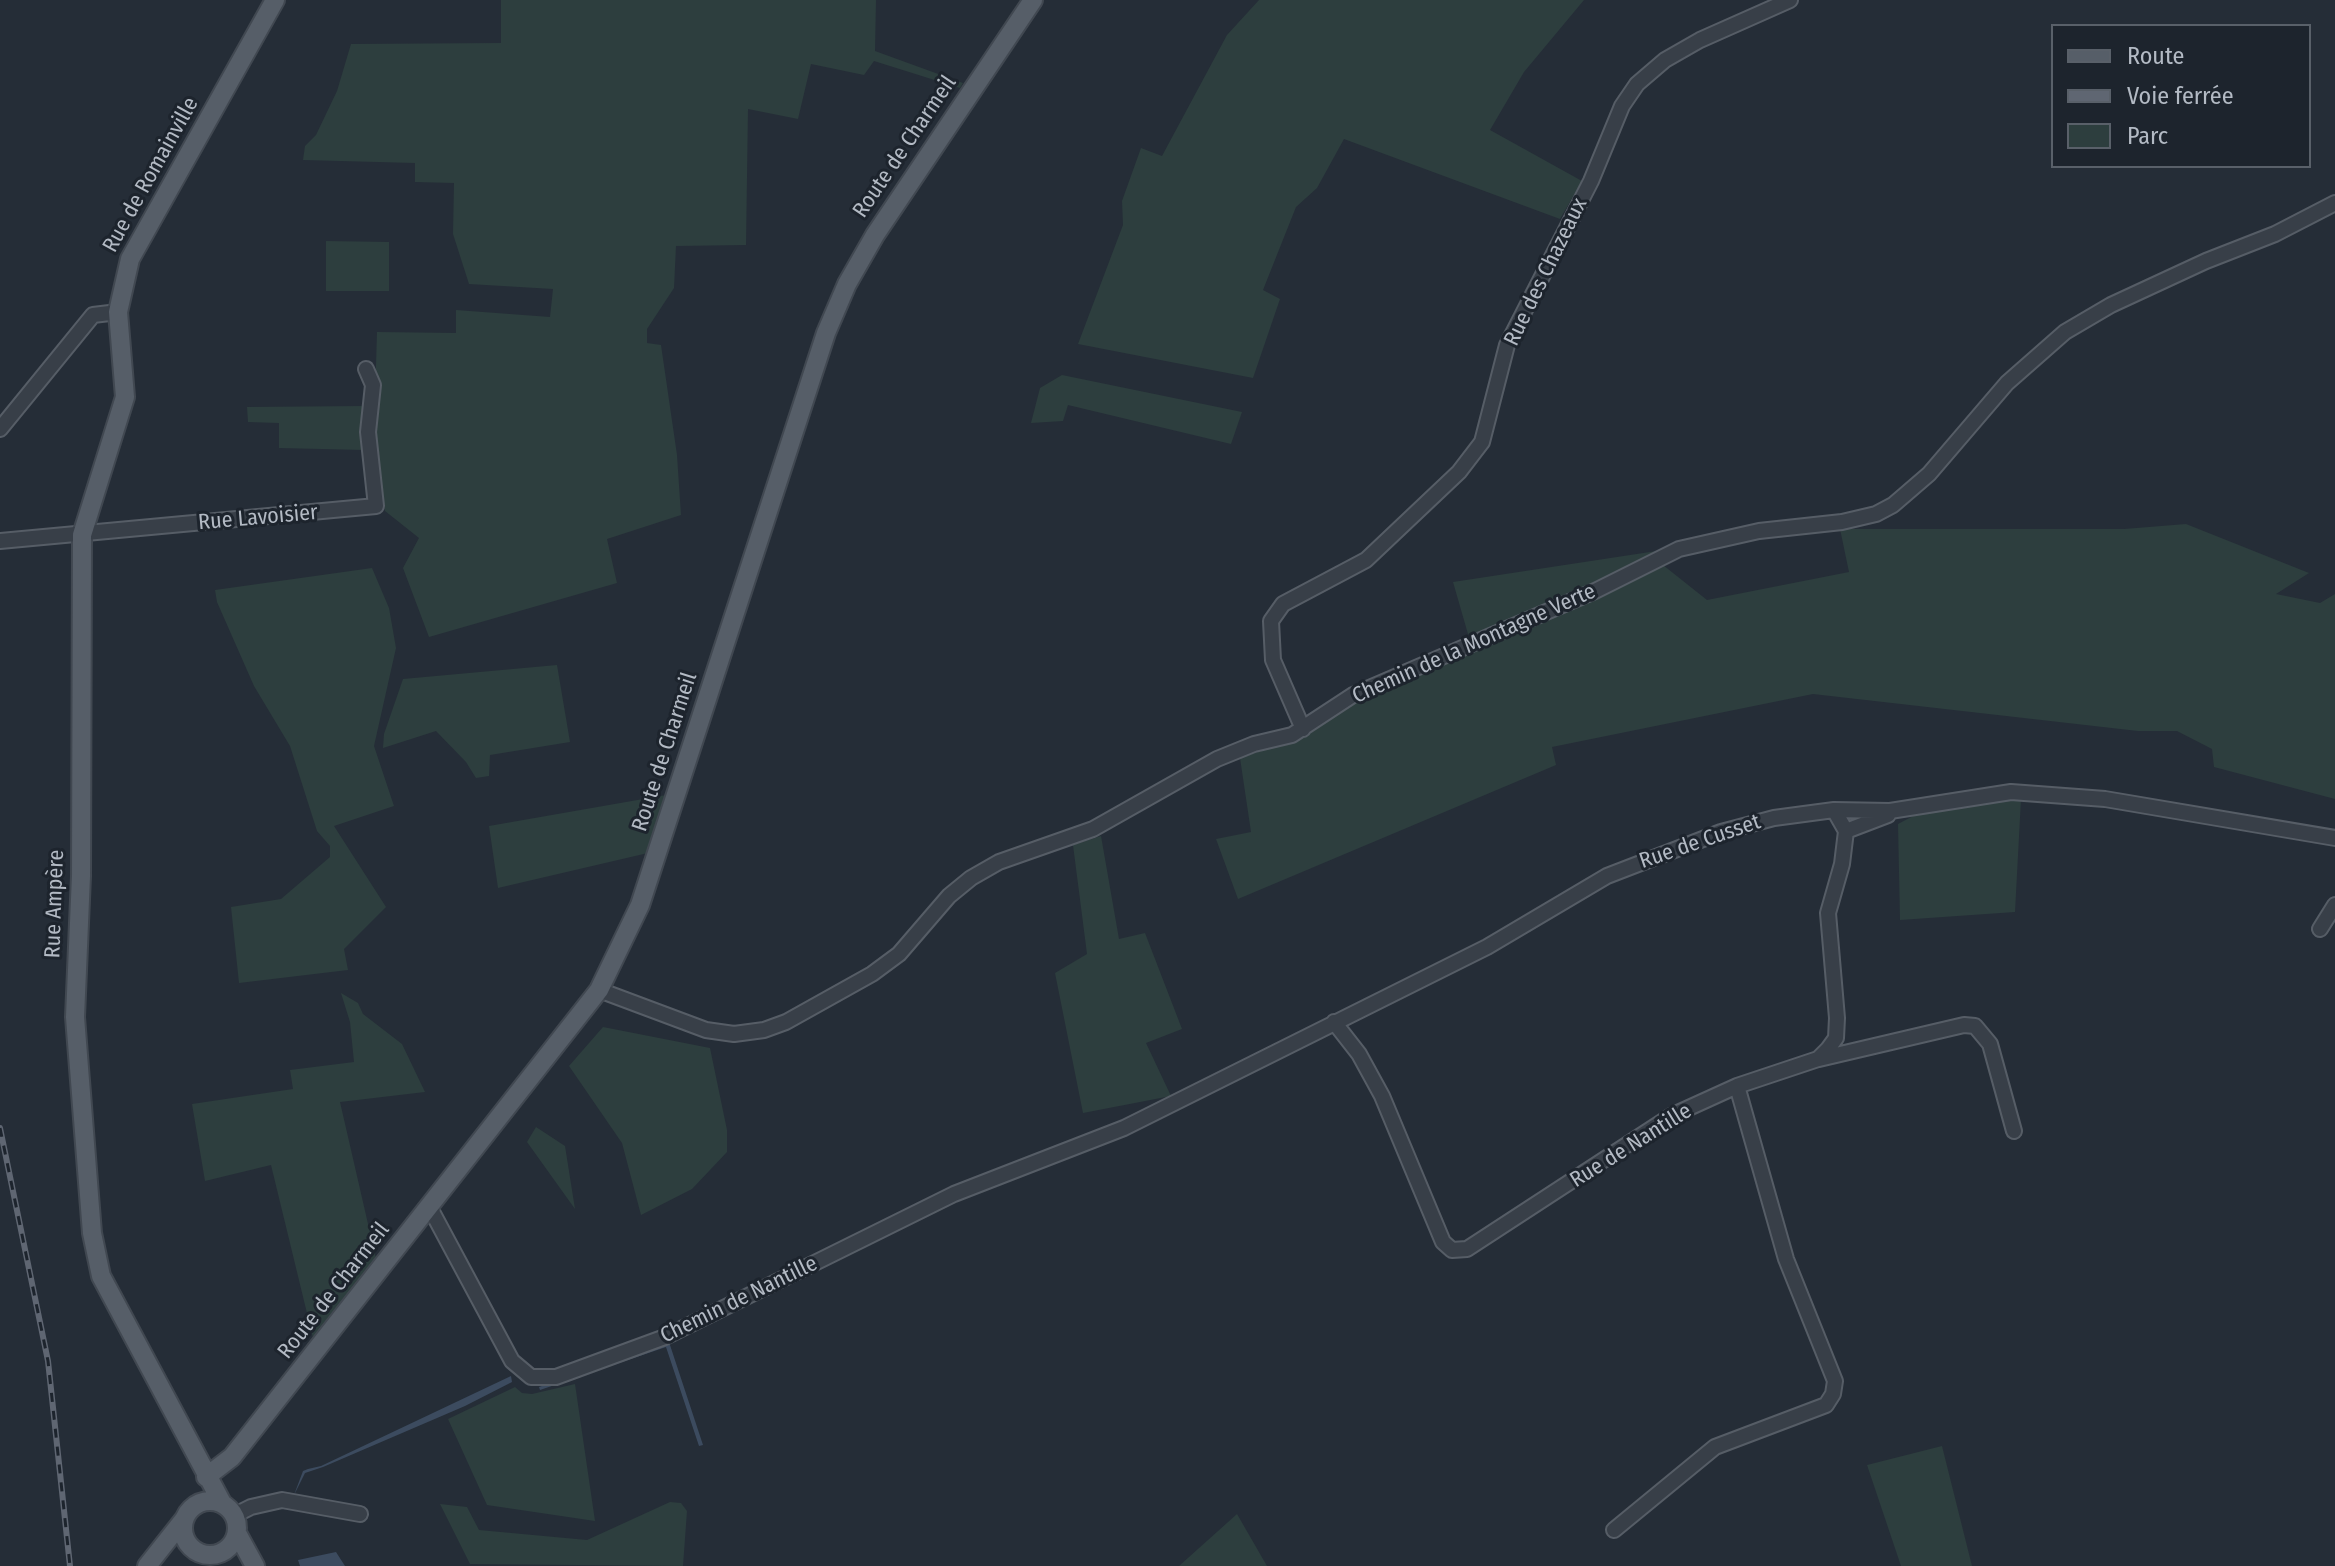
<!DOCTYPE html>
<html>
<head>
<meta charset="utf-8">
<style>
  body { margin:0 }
  #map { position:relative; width:2335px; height:1566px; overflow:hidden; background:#252d37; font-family:"Fira Sans Condensed",sans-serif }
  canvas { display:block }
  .legend { position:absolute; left:2051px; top:24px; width:260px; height:144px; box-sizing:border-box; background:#1d242d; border:2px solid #596069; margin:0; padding:10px 14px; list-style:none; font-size:24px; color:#b3bac4 }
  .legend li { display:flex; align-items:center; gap:16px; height:40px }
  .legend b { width:40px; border:2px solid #596069 }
</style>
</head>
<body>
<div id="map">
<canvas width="2335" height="1566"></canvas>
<ul class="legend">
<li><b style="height:10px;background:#565e68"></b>Route</li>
<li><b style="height:10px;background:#5f6672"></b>Voie ferrée</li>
<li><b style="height:22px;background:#2d3e3e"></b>Parc</li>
</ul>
</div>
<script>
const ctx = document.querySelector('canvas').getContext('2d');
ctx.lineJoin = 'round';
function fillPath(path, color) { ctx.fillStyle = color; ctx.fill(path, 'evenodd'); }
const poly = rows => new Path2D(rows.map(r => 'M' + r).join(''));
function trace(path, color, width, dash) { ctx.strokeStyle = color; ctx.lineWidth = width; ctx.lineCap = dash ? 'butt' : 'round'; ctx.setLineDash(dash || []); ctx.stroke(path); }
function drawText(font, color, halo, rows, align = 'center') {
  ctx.font = font + ' "Fira Sans Condensed",sans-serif'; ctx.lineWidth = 6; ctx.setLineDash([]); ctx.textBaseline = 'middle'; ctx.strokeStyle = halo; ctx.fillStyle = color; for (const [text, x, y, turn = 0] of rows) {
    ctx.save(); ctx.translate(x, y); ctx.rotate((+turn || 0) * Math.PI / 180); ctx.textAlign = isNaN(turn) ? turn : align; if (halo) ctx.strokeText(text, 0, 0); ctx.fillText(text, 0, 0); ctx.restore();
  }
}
fillPath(poly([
  [501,0,876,0,875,51,963,83,960,88,874,61,864,75,811,64,798,119,748,109,746,245,676,246,674,288,647,329,647,343,661,345,677,455,681,515,607,539,617,583,429,637,403,568,419,538,385,511,374,432,377,332,456,333,456,310,550,317,553,289,469,284,453,234,454,183,415,182,415,163,303,160,305,146,316,135,337,91,351,44,501,43],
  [1259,0,1584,0,1524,72,1490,130,1582,181,1560,219,1344,139,1317,188,1296,207,1263,290,1280,299,1253,378,1078,344,1123,225,1122,201,1141,148,1162,156,1227,35],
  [326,241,389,242,389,291,326,291],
  [1062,375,1242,412,1231,444,1068,405,1063,421,1031,423,1040,388],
  [364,406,364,450,279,448,279,423,248,422,247,407],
  [2186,524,2309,573,2276,594,2320,603,2335,594,2335,799,2214,767,2212,749,2177,731,2138,731,1813,694,1552,747,1556,765,1238,899,1216,839,1251,832,1240,758,1306,736,1360,699,1472,648,1453,582,1663,550,1663,565,1707,600,1849,572,1840,529,2124,529],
  [372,568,389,608,396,648,374,746,394,806,334,826,386,907,344,949,348,970,239,983,231,907,281,899,330,857,330,846,317,831,290,746,254,686,217,602,215,590],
  [557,665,570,742,490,755,489,776,476,778,466,762,436,731,383,748,384,734,403,679],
  [666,795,648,853,498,888,489,826],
  [2021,799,2015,912,1900,920,1898,824,1917,814],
  [1101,836,1119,939,1145,933,1182,1029,1146,1043,1171,1096,1083,1113,1055,973,1087,954,1073,845],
  [341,993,358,1003,363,1014,402,1044,425,1092,340,1102,377,1263,314,1342,271,1165,205,1181,192,1104,293,1089,290,1070,354,1062,350,1022],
  [603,1027,710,1048,727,1130,727,1152,692,1189,641,1215,622,1143,569,1066],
  [536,1127,565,1146,575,1209,527,1142],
  [575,1384,595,1521,487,1505,448,1419,515,1387,522,1393,532,1394],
  [1942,1446,1972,1566,1901,1566,1867,1465],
  [670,1502,681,1503,687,1511,683,1566,470,1564,440,1504,467,1507,479,1530,587,1540],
  [1237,1514,1267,1566,1179,1566]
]), '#2d3e3e');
fillPath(poly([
  [669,1342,703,1445,699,1446,666,1347,540,1390,539,1387],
  [511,1376,512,1382,465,1406,323,1467,305,1473,294,1495,303,1471,308,1469,321,1466],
  [336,1552,345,1566,300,1566,298,1560]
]), '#3c4b5f');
const minor = poly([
  [0,429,93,315,118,312],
  [0,541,376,506,368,432,373,385,366,369],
  [1303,729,1273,660,1271,621,1283,604,1366,560,1459,472,1482,442,1507,345,1591,181,1622,106,1637,84,1665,60,1700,40,1790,0],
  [1846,831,1888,815,1890,811],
  [2320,929,2335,905],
  [599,990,706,1030,734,1034,764,1030,786,1022,872,974,899,954,949,896,971,878,999,862,1093,829,1217,759,1254,744,1292,735,1353,695,1595,591,1679,549,1759,531,1842,522,1876,514,1893,505,1929,474,2007,383,2065,332,2111,305,2206,261,2275,234,2335,203],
  [1334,1022,1359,1054,1382,1096,1443,1242,1452,1250,1467,1249,1671,1116,1737,1086,1818,1059,1828,1049,1836,1038,1837,1018,1828,913,1842,864,1846,831,1834,810],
  [1819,1059,1964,1025,1975,1026,1990,1044,2014,1131],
  [430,1208,512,1361,531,1377,556,1377,665,1337,954,1194,1124,1128,1487,947,1607,876,1721,832,1774,818,1834,810,1890,811,2011,792,2105,799,2335,838],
  [235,1515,251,1507,282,1500,360,1514],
  [1614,1530,1715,1447,1826,1405,1833,1394,1835,1381,1786,1259,1737,1086]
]);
const major = poly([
  [206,1477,232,1457,599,990,640,905,826,333,847,284,875,235,1033,0],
  '183 1528a27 27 0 1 1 54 0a27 27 0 1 1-54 0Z',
  [222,1503,101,1276,92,1233,75,1017,81,876,82,535,125,397,118,312,130,259,275,0],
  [237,1533,255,1566],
  [147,1566,185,1518]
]);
trace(minor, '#565d66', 18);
trace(major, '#414851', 22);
trace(minor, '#383f48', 14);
trace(major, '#565e68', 18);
const rail = poly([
  [0,1128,48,1361,70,1566]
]);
trace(rail, '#5f6672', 6);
trace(rail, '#1d242d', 3, [9]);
drawText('22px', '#b3bac4', '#1d242d', [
  ["Route de Charmeil",905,147,-56],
  ["Rue de Romainville",151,175,-61],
  ["Rue des Chazeaux",1546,272,-64],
  ["Rue Lavoisier",258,518,-5],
  ["Chemin de la Montagne Verte",1474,644,-24],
  ["Route de Charmeil",665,752,-72],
  ["Rue de Cusset",1700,842,-19],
  ["Rue Ampère",55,904,-88],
  ["Rue de Nantille",1631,1146,-32],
  ["Route de Charmeil",334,1291,-52],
  ["Chemin de Nantille",739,1300,-26]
]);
</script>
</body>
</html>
